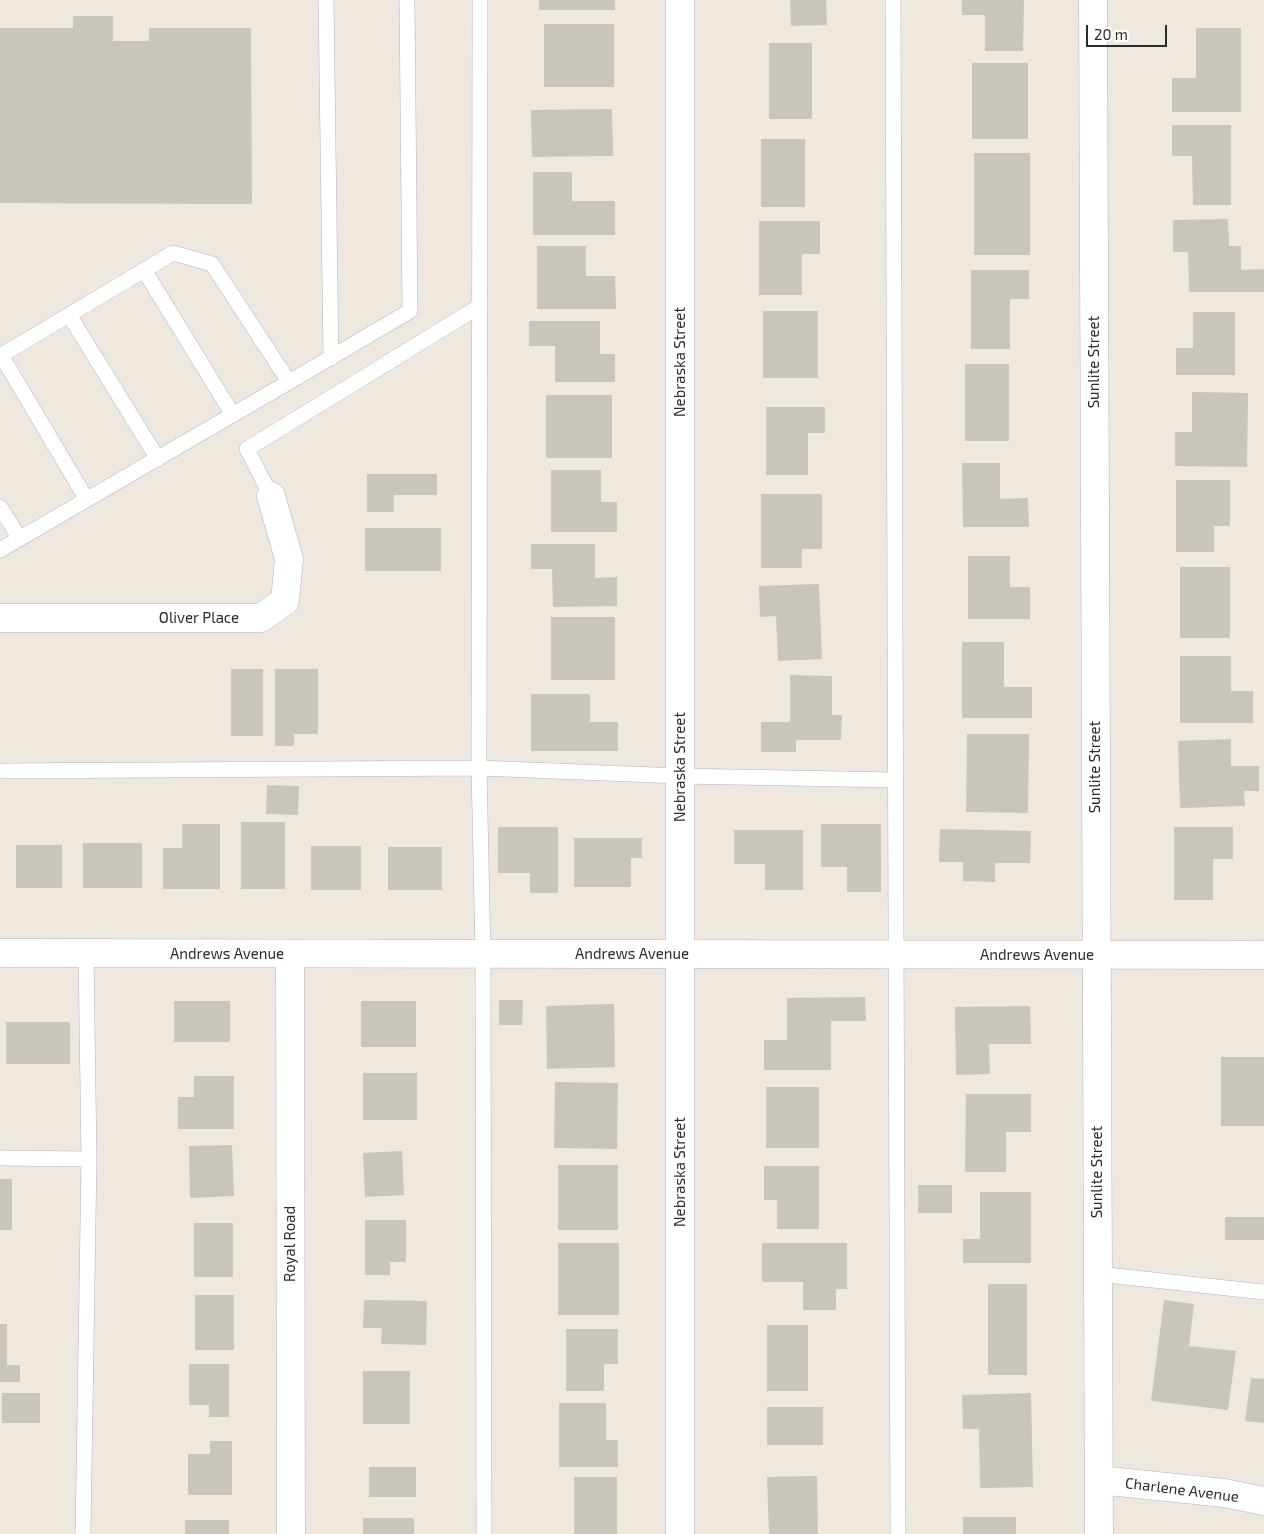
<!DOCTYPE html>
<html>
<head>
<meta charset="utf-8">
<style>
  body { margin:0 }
  #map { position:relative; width:1264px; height:1534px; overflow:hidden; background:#eee8de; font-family:"Exo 2",sans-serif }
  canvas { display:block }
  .scale { position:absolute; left:1086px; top:25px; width:81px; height:22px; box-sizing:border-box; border:2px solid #2c2c2c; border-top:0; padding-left:6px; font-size:15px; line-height:18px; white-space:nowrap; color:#2c2c2c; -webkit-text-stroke:4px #fff; paint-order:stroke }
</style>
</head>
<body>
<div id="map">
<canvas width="1264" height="1534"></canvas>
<div class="scale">20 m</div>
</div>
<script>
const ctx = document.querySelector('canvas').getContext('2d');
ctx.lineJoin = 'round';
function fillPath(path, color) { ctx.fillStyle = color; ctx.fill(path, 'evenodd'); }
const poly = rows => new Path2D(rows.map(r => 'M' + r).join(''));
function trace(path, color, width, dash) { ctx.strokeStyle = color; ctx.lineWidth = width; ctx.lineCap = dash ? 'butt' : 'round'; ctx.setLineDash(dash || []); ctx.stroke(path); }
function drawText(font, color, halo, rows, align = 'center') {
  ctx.font = font + ' "Exo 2",sans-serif'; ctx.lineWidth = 5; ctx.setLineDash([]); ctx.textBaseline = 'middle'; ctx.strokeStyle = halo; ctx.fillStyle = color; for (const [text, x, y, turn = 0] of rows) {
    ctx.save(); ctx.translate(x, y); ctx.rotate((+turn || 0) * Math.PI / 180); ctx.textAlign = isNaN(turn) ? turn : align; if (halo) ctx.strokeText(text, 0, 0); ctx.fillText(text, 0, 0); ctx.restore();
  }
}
fillPath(poly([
  [539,0,615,0,615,10,539,10],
  [790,0,826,0,827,25,791,26],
  [962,0,1024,0,1023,51,985,51,985,15,962,15],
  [73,16,113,16,113,41,149,41,149,28,251,28,252,204,0,203,0,28,73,28],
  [544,24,614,24,614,87,544,87],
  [1196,28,1241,28,1241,112,1172,112,1172,78,1196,78],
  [769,43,812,43,812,119,769,119],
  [972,63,1028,63,1028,139,972,139],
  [612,109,613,156,532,157,531,110],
  [1172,125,1231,125,1231,205,1193,205,1192,156,1172,156],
  [761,139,805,139,805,207,761,207],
  [974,153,1030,153,1030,255,974,255],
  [533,172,572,172,572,201,615,201,615,235,533,235],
  [1228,219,1229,246,1241,246,1241,270,1264,269,1264,292,1189,292,1188,252,1173,252,1173,220],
  [759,221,820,221,820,254,802,254,802,295,759,295],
  [537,246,586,246,586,276,615,276,616,309,537,309],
  [971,270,1029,270,1029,299,1010,299,1010,349,971,349],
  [763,311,818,311,818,378,763,378],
  [1193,312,1235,312,1235,375,1176,375,1176,348,1193,348],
  [529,321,600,321,600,354,615,354,615,382,555,382,555,346,529,346],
  [965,364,1009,364,1009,441,965,441],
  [1192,392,1248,393,1247,467,1175,466,1175,432,1192,432],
  [546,395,612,395,612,458,546,458],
  [766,407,825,407,825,433,808,433,808,475,766,475],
  [962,463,1000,463,1000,499,1028,498,1029,527,963,527],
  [551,470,601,470,601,502,617,502,617,532,551,532],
  [367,474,437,474,437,495,394,495,394,512,367,512],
  [1176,480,1230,480,1230,526,1214,526,1214,552,1176,552],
  [761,494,822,494,822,549,802,549,802,568,761,568],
  [365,528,441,528,441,571,365,571],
  [531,544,595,544,595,578,617,577,617,606,553,607,552,569,531,569],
  [968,556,1010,556,1010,587,1030,587,1030,619,968,619],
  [1180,567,1230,567,1230,638,1180,638],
  [819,584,822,659,778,661,776,616,760,617,759,586],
  [551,617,615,617,615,680,551,680],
  [962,642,1004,642,1004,687,1032,687,1032,718,962,718],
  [1180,656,1231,656,1231,691,1253,691,1253,723,1180,723],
  [231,669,263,669,263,736,231,736],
  [275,669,318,669,318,734,294,734,294,746,275,746],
  [790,675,832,676,832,715,842,715,841,740,796,740,796,752,761,752,761,722,790,722],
  [531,694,590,694,590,722,618,722,618,751,531,751],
  [967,734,1029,734,1028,813,966,812],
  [1231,739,1231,766,1259,766,1259,791,1244,791,1245,806,1180,808,1178,741],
  [267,785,299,786,298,815,266,814],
  [241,822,285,822,285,889,241,889],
  [182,824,220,824,220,889,163,889,163,848,182,848],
  [821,824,881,824,881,892,847,892,847,867,821,867],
  [498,827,558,827,558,893,530,893,530,873,498,873],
  [1174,827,1233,827,1233,859,1213,859,1213,900,1174,900],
  [940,829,1031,831,1030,863,995,863,995,882,963,881,963,862,939,862],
  [734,830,803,830,803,890,765,890,765,864,734,864],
  [574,838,642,838,642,858,631,858,631,887,574,887],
  [83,843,142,843,142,888,83,888],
  [16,845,62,845,62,888,16,888],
  [311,846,361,846,361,890,311,890],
  [388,847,442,847,442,890,388,890],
  [865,997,866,1021,831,1021,831,1070,764,1070,764,1040,787,1040,787,998],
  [499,1000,523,1000,522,1025,499,1025],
  [174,1001,230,1001,230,1042,174,1042],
  [361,1001,416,1001,416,1047,361,1047],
  [614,1004,615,1067,547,1069,546,1006],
  [1030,1006,1031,1044,989,1044,990,1074,956,1075,955,1007],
  [6,1022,70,1022,70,1064,6,1064],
  [1221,1057,1264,1057,1264,1126,1221,1126],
  [363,1073,417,1073,417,1120,363,1120],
  [194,1076,234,1076,234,1129,178,1129,178,1097,194,1097],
  [555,1082,618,1083,617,1149,554,1148],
  [766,1087,819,1087,819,1148,766,1148],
  [966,1094,1031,1094,1031,1132,1006,1132,1006,1172,965,1172],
  [232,1145,234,1196,190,1198,189,1146],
  [402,1151,404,1195,365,1197,363,1153],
  [558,1165,618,1165,618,1230,558,1230],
  [764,1166,819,1166,819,1229,777,1229,777,1200,764,1200],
  [0,1179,12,1179,12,1230,0,1230],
  [918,1185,952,1185,952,1213,918,1213],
  [980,1192,1031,1192,1031,1263,963,1263,963,1239,980,1239],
  [1225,1217,1264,1217,1264,1240,1225,1240],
  [365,1220,406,1220,406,1262,390,1262,390,1275,365,1275],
  [194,1223,233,1223,233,1277,194,1277],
  [558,1243,619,1243,619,1315,558,1315],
  [762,1243,847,1243,847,1289,836,1289,836,1310,803,1310,803,1282,762,1282],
  [988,1284,1027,1284,1027,1375,988,1375],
  [195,1295,234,1295,234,1350,195,1350],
  [364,1300,427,1301,426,1345,381,1344,382,1328,363,1328],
  [1164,1300,1194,1304,1189,1346,1236,1351,1228,1410,1151,1401],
  [0,1324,7,1324,7,1365,20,1365,20,1382,0,1382],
  [767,1325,808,1325,808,1391,767,1391],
  [566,1329,618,1329,618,1364,604,1364,604,1391,566,1391],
  [189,1364,229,1364,229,1417,209,1417,209,1405,189,1405],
  [363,1371,410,1371,410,1424,363,1424],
  [1251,1378,1264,1379,1264,1423,1245,1421],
  [2,1393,40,1393,40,1423,2,1423],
  [1031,1393,1033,1487,980,1488,979,1429,963,1429,962,1395],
  [559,1403,606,1403,606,1440,618,1440,618,1467,559,1467],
  [767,1407,823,1407,823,1445,767,1445],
  [210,1441,232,1441,232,1495,188,1495,188,1454,210,1454],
  [369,1467,416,1467,416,1497,369,1497],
  [817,1476,818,1534,769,1534,767,1477],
  [574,1477,617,1477,617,1534,574,1534],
  [963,1517,1016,1517,1016,1534,963,1534],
  [363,1518,414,1518,414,1534,363,1534],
  [185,1520,229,1520,229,1534,185,1534]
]), '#c9c5bd');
const service = poly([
  [326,0,331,358],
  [480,0,479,768,483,954,484,1534],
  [893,0,898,1534],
  [144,270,233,415],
  [69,315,158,459],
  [1,355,87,500],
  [0,356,173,253,212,264,289,382,0,550],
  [289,382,410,311,407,0],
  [271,496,247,449,480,306],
  [0,507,20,539],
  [0,771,479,768,680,776,895,780],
  [0,1158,89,1159],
  [1098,1274,1264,1292],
  [83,1534,89,1159,86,954]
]);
const minor = poly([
  [680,0,680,1534],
  [1093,0,1099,1534],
  [0,618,261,618,285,601,289,559,271,496],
  [290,954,291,1534],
  [1099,1480,1224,1493,1264,1501]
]);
const tertiary = poly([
  [0,953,1264,955]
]);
trace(service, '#b2b3bf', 16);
trace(minor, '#b2b3bf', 29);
trace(tertiary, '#b2b3bf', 29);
trace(service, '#fff', 15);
trace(minor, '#fff', 28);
trace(tertiary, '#fff', 28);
drawText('15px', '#2c2c2c', '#fff', [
  ["Nebraska Street",680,362,-90],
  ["Sunlite Street",1094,362,-90],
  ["Oliver Place",199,618],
  ["Nebraska Street",680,767,-90],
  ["Sunlite Street",1095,767,-90],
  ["Andrews Avenue",227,954],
  ["Andrews Avenue",632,954],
  ["Andrews Avenue",1037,955],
  ["Nebraska Street",680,1172,-90],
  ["Sunlite Street",1097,1172,-90],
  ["Royal Road",290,1244,-90],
  ["Charlene Avenue",1182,1490,7]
]);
</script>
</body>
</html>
